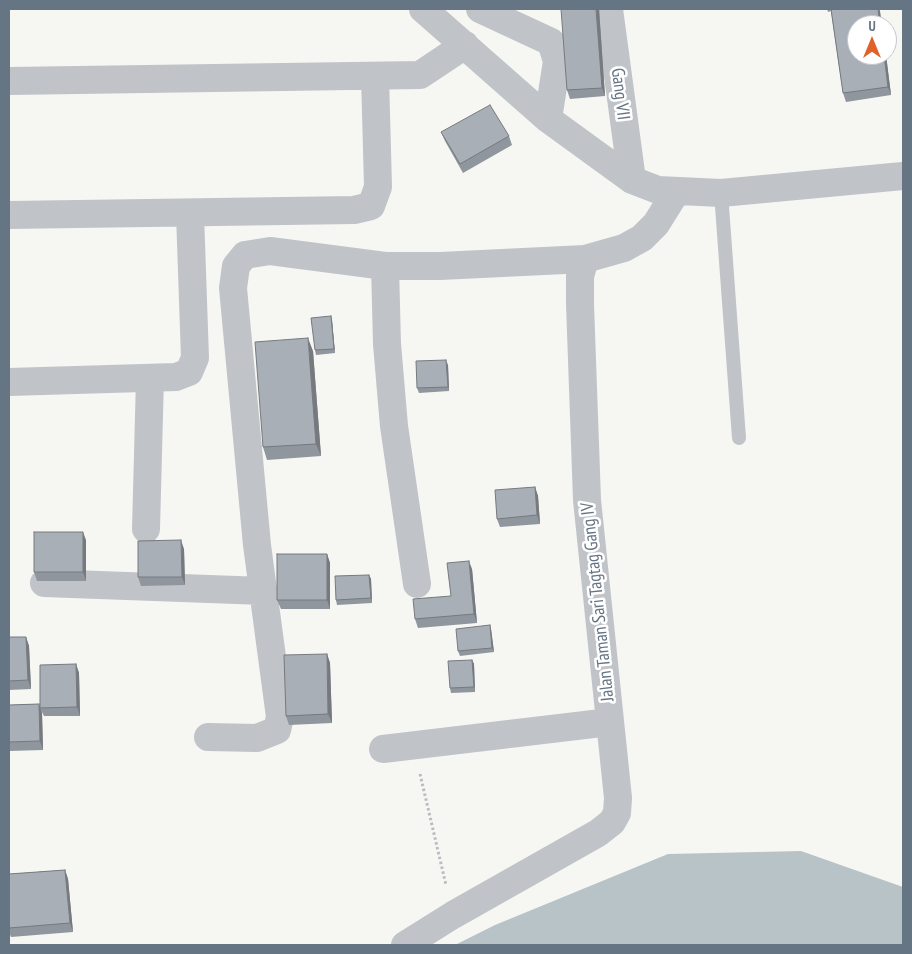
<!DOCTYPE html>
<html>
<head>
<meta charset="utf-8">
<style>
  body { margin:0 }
  #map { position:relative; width:912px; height:954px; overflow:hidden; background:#f6f7f3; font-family:"PT Sans Narrow",sans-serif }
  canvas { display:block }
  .frame { position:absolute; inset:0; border:10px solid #667584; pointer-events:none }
  .north { position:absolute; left:847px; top:15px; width:50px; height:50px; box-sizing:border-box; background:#fff; border:1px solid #c2c8ce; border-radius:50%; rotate:0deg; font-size:14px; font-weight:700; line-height:20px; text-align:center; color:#667584 }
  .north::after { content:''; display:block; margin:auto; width:18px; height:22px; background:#e0612a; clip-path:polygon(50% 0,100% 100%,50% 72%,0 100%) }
</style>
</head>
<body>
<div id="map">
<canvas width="912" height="954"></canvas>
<div class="frame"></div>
<div class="north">U</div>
</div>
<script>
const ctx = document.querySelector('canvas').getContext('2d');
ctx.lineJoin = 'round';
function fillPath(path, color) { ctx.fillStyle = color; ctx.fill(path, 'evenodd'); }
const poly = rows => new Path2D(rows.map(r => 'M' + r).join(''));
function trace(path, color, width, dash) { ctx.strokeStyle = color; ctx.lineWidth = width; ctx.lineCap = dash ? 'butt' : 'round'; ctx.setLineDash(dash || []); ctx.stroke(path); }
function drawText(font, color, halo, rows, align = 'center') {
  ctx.font = font + ' "PT Sans Narrow",sans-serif'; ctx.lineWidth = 5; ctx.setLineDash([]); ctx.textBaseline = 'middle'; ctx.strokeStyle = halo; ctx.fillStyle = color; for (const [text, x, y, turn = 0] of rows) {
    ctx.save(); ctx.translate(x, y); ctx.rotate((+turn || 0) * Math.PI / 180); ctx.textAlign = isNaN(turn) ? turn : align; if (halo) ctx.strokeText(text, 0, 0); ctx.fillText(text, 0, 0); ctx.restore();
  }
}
fillPath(poly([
  [801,851,903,887,903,945,455,945,495,925,668,854]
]), '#b8c3c8');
trace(poly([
  [420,774,446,885]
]), '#babcbf', 3, [2.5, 2.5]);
trace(poly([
  [721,193,739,438]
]), '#c0c3c7', 14);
trace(poly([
  [423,9,548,119,632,180,658,190,721,193,903,176],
  [480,9,551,42,557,61,548,119],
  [609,9,632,180],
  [9,81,420,75,465,45],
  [9,215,354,210,371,206,378,187,375,76],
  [385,266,387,344,394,426,417,584],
  [9,382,176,377,189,372,195,358,190,214],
  [146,529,150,378],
  [44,583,264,591],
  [208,737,257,738,277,730,280,717,257,545,233,288,236,266,245,255,270,251,385,266,440,266,585,259,624,248,642,238,656,224,676,192],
  [383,749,610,722],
  [405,945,453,915,598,833,612,822,617,813,618,798,587,500,580,304,580,276,585,259]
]), '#c0c3c7', 28);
fillPath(poly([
  [599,9,605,96,570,99,567,90],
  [827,9,879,9,882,25,857,25,857,55,886,55,891,95,846,102,843,93,831,11,828,12],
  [441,132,509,136,512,145,463,173,445,141],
  [331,316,332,320,335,353,316,355,315,350],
  [313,351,321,456,267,460,263,447],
  [448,365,449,391,419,393,417,388],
  [535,487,538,496,540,524,500,527,497,519],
  [86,540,86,581,37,581,34,572],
  [184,549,185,585,141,586,138,577],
  [327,554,330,563,330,609,281,609,277,600],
  [472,569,477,623,418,628,415,619,451,596],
  [369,575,371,579,372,603,337,605,336,600],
  [490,625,491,629,494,652,460,656,458,651],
  [9,637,26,637,29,646,31,689,9,690],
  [327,654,330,663,332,723,289,725,286,716],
  [472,660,474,664,475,692,451,693,450,688],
  [76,664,79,673,80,716,44,716,40,708],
  [39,704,42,713,43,750,9,751,9,705],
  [65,870,68,879,73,932,11,937,9,932,9,874]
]), '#90969d');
fillPath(poly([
  [596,9,599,9,605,96,602,88],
  [878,9,879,9,880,11,882,25,880,25],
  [884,55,886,55,891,95,888,87],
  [331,316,332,320,335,353,334,349],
  [308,338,313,351,321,456,316,444],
  [446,360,448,365,449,391,448,387],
  [535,487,538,496,540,524,537,515],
  [83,532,86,540,86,581,83,572],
  [181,540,184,549,185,585,182,577],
  [327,554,330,563,330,609,327,600],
  [469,561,472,569,477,623,474,614],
  [369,575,371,579,372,603,371,598],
  [490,625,491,629,494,652,492,648],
  [26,637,29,646,31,689,28,680],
  [327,654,330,663,332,723,328,714],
  [472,660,474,664,475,692,474,687],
  [76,664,79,673,80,716,77,707],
  [39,704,42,713,43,750,40,741],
  [65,870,68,879,73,932,70,923]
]), '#767a7f');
const building = poly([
  [561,9,596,9,602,88,567,90,561,9],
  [831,9,878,9,880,25,857,25,857,55,884,55,888,87,843,93,831,9],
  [490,105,509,136,460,164,441,132,490,105],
  [331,316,334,349,315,350,311,318,331,316],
  [308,338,316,444,263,447,255,342,308,338],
  [446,360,448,387,417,388,416,361,446,360],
  [535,487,537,515,497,519,495,490,535,487],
  [34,532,83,532,83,572,34,572,34,532],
  [181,540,182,577,138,577,138,541,181,540],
  [277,554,327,554,327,600,277,600,277,554],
  [469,561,474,614,415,619,413,599,451,596,447,563,469,561],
  [369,575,371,598,336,600,335,576,369,575],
  [490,625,492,648,458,651,456,629,490,625],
  [9,637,26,637,28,680,9,681,9,637],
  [327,654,328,714,286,716,284,655,327,654],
  [472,660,474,687,450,688,448,661,472,660],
  [76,664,77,707,40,708,40,665,76,664],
  [39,704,40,741,9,742,9,705,39,704],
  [65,870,70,923,9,928,9,874,65,870]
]);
fillPath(building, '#a8afb6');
trace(building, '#767a7f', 1);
drawText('18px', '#667584', '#fff', [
  ["Gang VII",620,94,83],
  ["Jalan Taman Sari Tagtag Gang IV",598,602,-96]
]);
</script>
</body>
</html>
